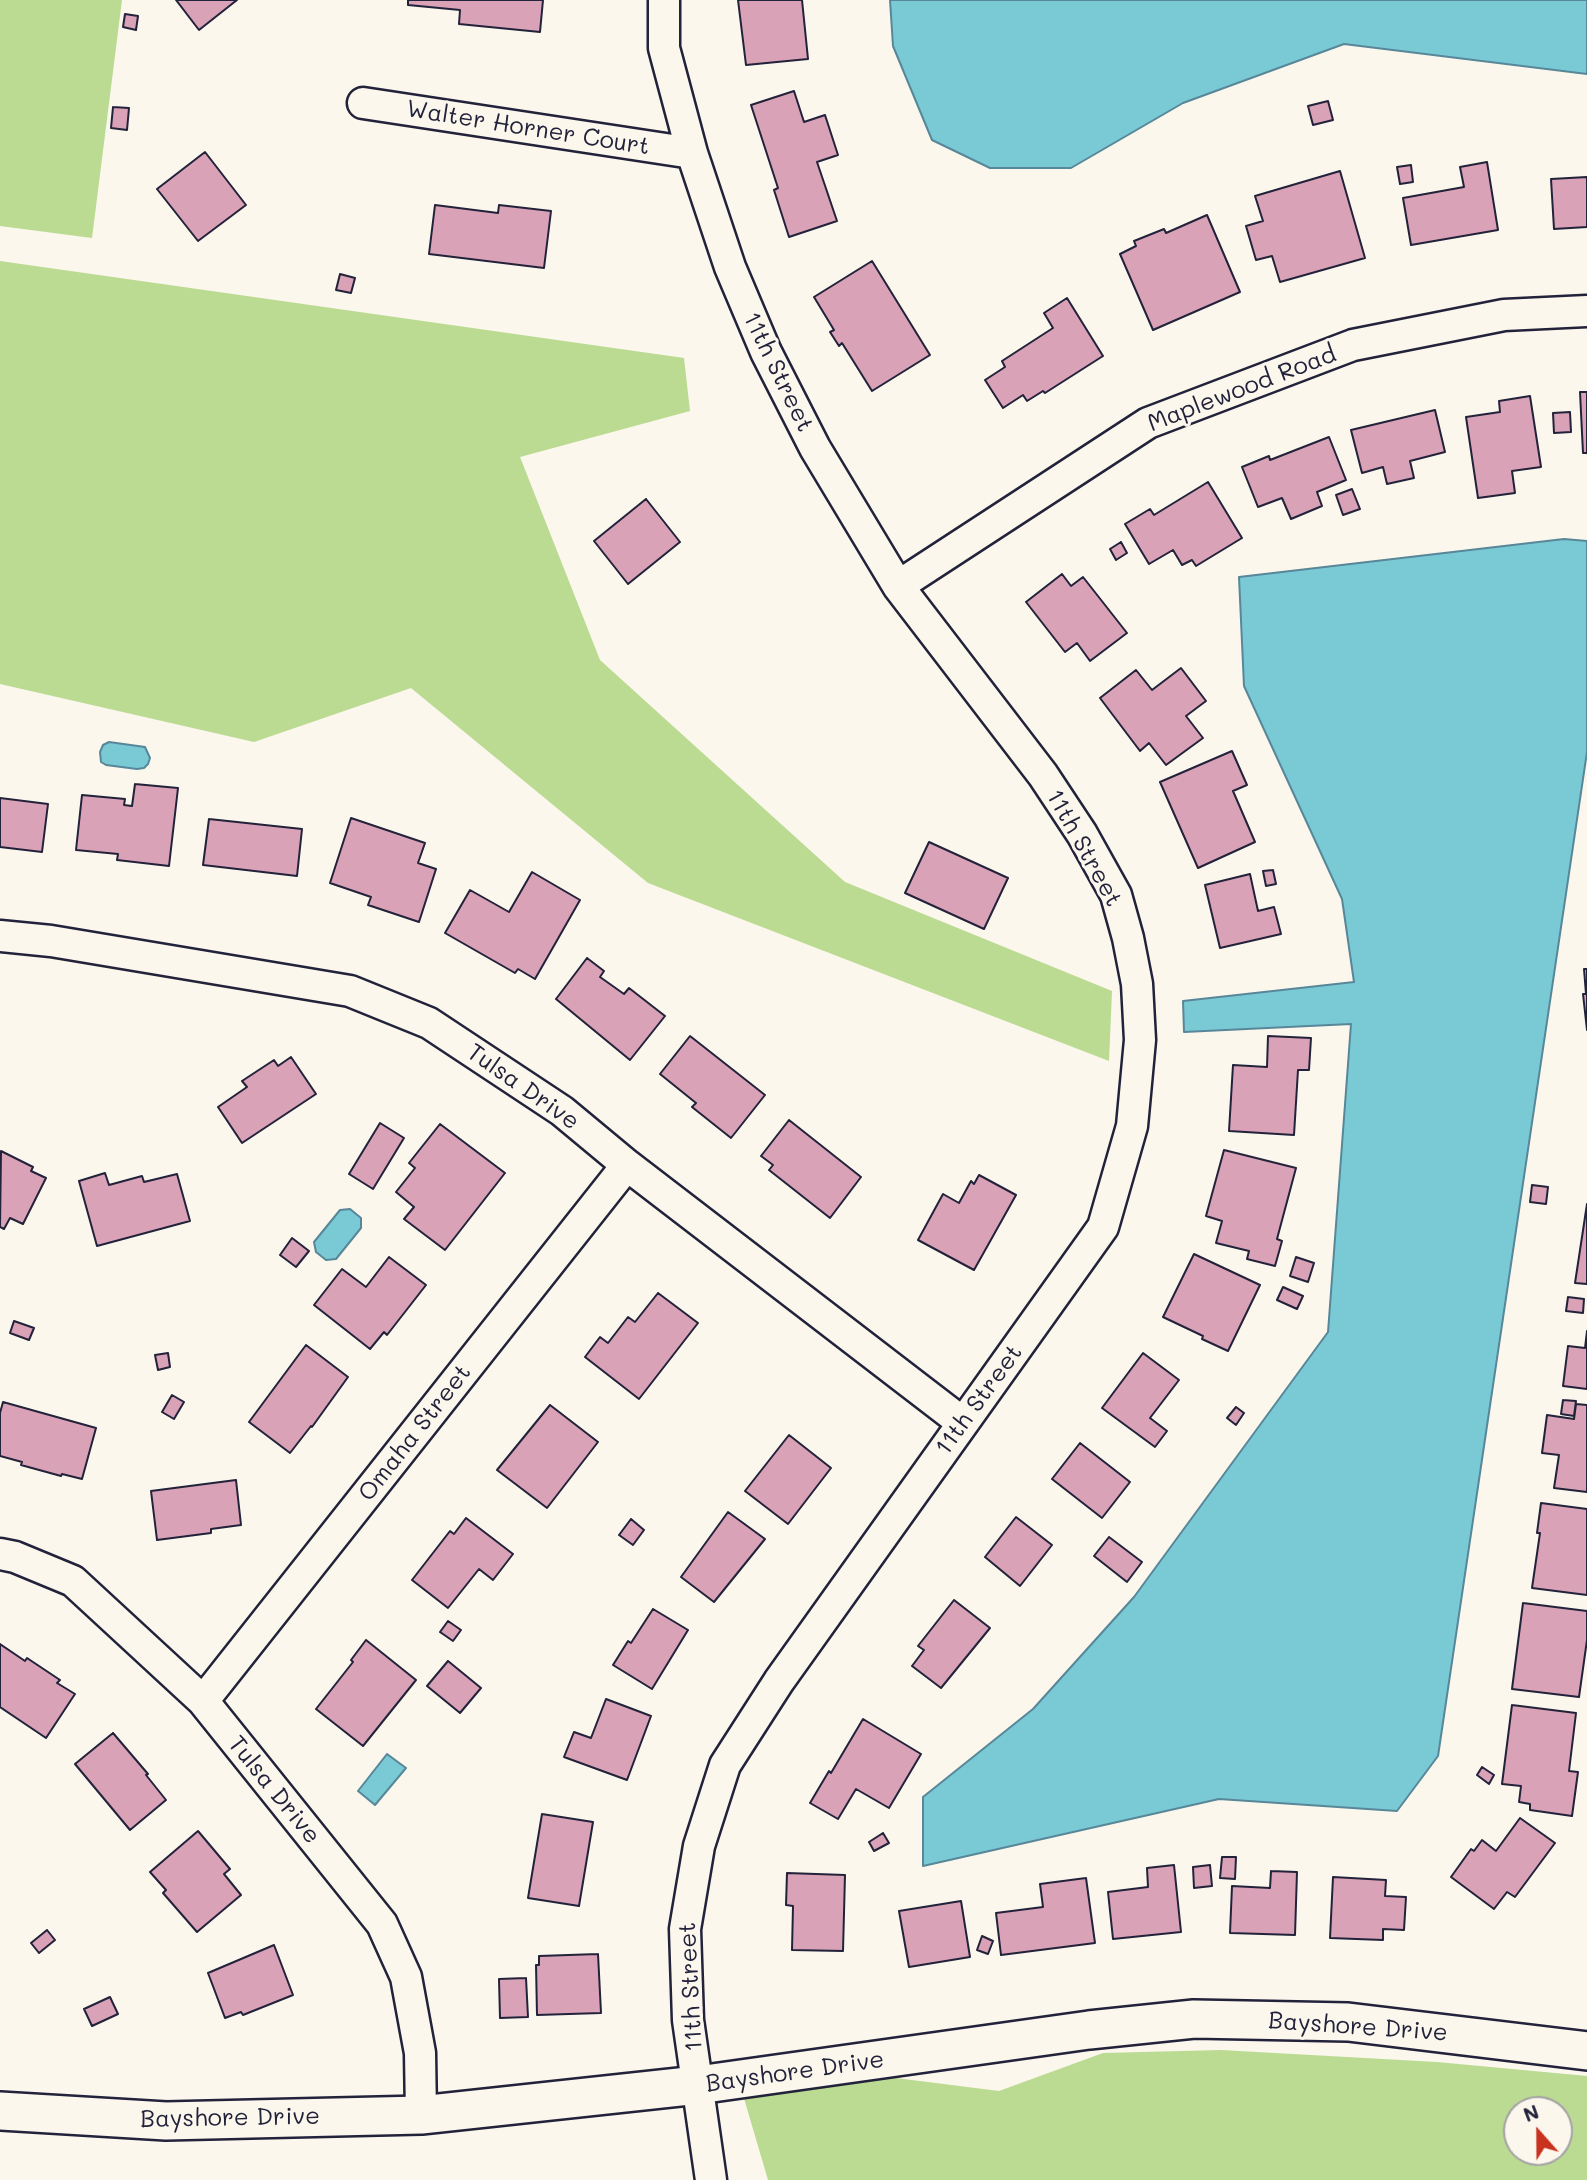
<!DOCTYPE html>
<html>
<head>
<meta charset="utf-8">
<style>
  body { margin:0 }
  #map { position:relative; width:1587px; height:2180px; overflow:hidden; background:#fbf7ec; font-family:Mali,sans-serif }
  canvas { display:block }
  .north { position:absolute; left:1503px; top:2096px; width:70px; height:70px; box-sizing:border-box; background:#fbf7ec; border:2px solid #a4a2a5; border-radius:50%; rotate:339deg; font-size:19px; font-weight:700; line-height:28px; text-align:center; color:#22223b }
  .north::after { content:''; display:block; margin:auto; width:24px; height:32px; background:#c8321e; clip-path:polygon(50% 0,100% 100%,50% 72%,0 100%) }
</style>
</head>
<body>
<div id="map">
<canvas width="1587" height="2180"></canvas>
<div class="north">N</div>
</div>
<script>
const ctx = document.querySelector('canvas').getContext('2d');
ctx.lineJoin = 'round';
function fillPath(path, color) { ctx.fillStyle = color; ctx.fill(path, 'evenodd'); }
const poly = rows => new Path2D(rows.map(r => 'M' + r).join(''));
function trace(path, color, width, dash) { ctx.strokeStyle = color; ctx.lineWidth = width; ctx.lineCap = dash ? 'butt' : 'round'; ctx.setLineDash(dash || []); ctx.stroke(path); }
function drawText(font, color, halo, rows, align = 'center') {
  ctx.font = font + ' Mali,sans-serif'; ctx.lineWidth = 6; ctx.setLineDash([]); ctx.textBaseline = 'middle'; ctx.strokeStyle = halo; ctx.fillStyle = color; for (const [text, x, y, turn = 0] of rows) {
    ctx.save(); ctx.translate(x, y); ctx.rotate((+turn || 0) * Math.PI / 180); ctx.textAlign = isNaN(turn) ? turn : align; if (halo) ctx.strokeText(text, 0, 0); ctx.fillText(text, 0, 0); ctx.restore();
  }
}
fillPath(poly([
  [0,0,122,0,92,238,0,226],
  [0,261,684,358,690,411,520,457,600,660,845,882,1112,991,1109,1061,648,883,411,688,254,742,0,684],
  [1221,2050,1437,2062,1587,2076,1587,2180,768,2180,743,2095,896,2078,999,2091,1103,2053],
  [1517,2110,1559,2110,1559,2152,1517,2152]
]), '#bbda92');
const water = poly([
  [890,0,1587,0,1587,74,1344,44,1183,103,1071,168,990,168,932,140,893,46,890,0],
  [1564,539,1587,541,1587,752,1438,1756,1397,1811,1219,1799,923,1866,923,1797,1033,1709,1134,1597,1328,1332,1351,1024,1184,1032,1183,1001,1354,982,1342,899,1244,686,1239,577,1564,539],
  [109,742,145,747,150,758,148,764,144,768,137,769,106,765,101,762,100,752,103,745,109,742],
  [350,1209,361,1218,361,1228,336,1259,326,1260,316,1252,314,1242,340,1210,350,1209],
  [387,1754,406,1768,375,1805,358,1791,387,1754]
]);
fillPath(water, '#7acad6');
trace(water, '#578798', 2);
const building = poly([
  [176,0,237,0,199,30,176,0],
  [408,0,543,0,540,32,459,24,460,10,408,5,408,0],
  [738,0,802,0,808,59,746,65,738,0],
  [125,14,138,16,136,30,123,27,125,14],
  [794,91,804,122,825,115,838,155,817,162,837,221,789,237,774,190,778,188,751,105,794,91],
  [1328,101,1333,120,1313,125,1308,106,1328,101],
  [113,107,129,108,127,130,111,128,113,107],
  [205,152,246,205,198,241,157,189,205,152],
  [1487,162,1498,230,1411,245,1403,198,1464,187,1460,167,1487,162],
  [1411,165,1413,182,1400,184,1397,167,1411,165],
  [1340,171,1365,258,1280,282,1272,256,1256,260,1246,226,1263,221,1255,196,1340,171],
  [1587,177,1587,227,1554,229,1551,179,1587,177],
  [435,205,498,213,499,205,551,211,544,268,429,254,435,205],
  [1207,215,1240,292,1153,330,1120,254,1136,246,1134,241,1164,229,1166,233,1207,215],
  [872,261,930,355,872,391,842,343,839,346,830,332,834,330,814,297,872,261],
  [340,274,355,278,351,293,336,290,340,274],
  [1067,298,1103,356,1045,393,1043,391,1027,401,1023,395,1003,408,985,380,1005,367,1002,361,1053,328,1044,313,1067,298],
  [1580,392,1587,392,1587,453,1583,453,1580,392],
  [1530,396,1541,467,1512,471,1515,493,1478,498,1466,417,1500,412,1499,401,1530,396],
  [1435,410,1445,452,1410,461,1414,478,1387,484,1383,467,1362,473,1351,430,1435,410],
  [1570,412,1571,432,1554,433,1553,413,1570,412],
  [1329,437,1346,480,1317,492,1322,506,1291,519,1282,498,1258,507,1242,467,1269,456,1270,460,1329,437],
  [1208,482,1242,538,1196,566,1192,560,1182,565,1173,550,1149,564,1125,524,1150,509,1154,515,1208,482],
  [1352,489,1360,509,1343,515,1336,495,1352,489],
  [646,499,680,542,628,584,594,541,646,499],
  [1121,542,1127,553,1116,560,1110,549,1121,542],
  [1062,574,1071,586,1083,577,1127,633,1090,661,1077,643,1065,652,1026,602,1062,574],
  [1181,668,1206,701,1186,716,1203,738,1166,765,1149,743,1140,751,1100,698,1136,670,1152,690,1181,668],
  [1232,751,1247,785,1233,791,1255,842,1198,868,1160,782,1232,751],
  [135,784,178,788,169,866,117,860,118,854,76,850,82,795,125,799,124,805,132,806,135,784],
  [0,798,48,804,42,852,0,847,0,798],
  [351,818,425,843,418,863,436,869,419,922,368,905,371,897,330,883,351,818],
  [209,819,302,829,297,876,203,865,209,819],
  [929,842,1008,878,984,929,905,893,929,842],
  [1273,870,1276,884,1266,886,1263,871,1273,870],
  [532,872,580,900,535,979,518,969,515,973,445,933,470,890,509,912,532,872],
  [1250,874,1258,911,1274,907,1281,934,1220,948,1205,885,1250,874],
  [587,958,604,971,600,977,624,994,629,988,665,1016,630,1060,556,999,587,958],
  [1584,969,1587,969,1587,1030,1583,994,1586,994,1584,969],
  [690,1036,765,1095,731,1138,692,1107,696,1103,660,1074,690,1036],
  [1268,1036,1311,1038,1309,1070,1298,1070,1294,1135,1229,1131,1233,1065,1267,1067,1268,1036],
  [291,1057,316,1094,242,1143,218,1107,247,1087,242,1081,274,1060,278,1066,291,1057],
  [789,1120,861,1177,830,1218,769,1170,773,1165,761,1156,789,1120],
  [380,1123,404,1138,373,1189,349,1174,380,1123],
  [440,1124,505,1173,445,1250,404,1219,414,1207,396,1192,415,1168,409,1163,440,1124],
  [1224,1150,1296,1168,1277,1239,1282,1241,1275,1266,1247,1259,1249,1251,1216,1243,1222,1221,1206,1216,1224,1150],
  [1,1151,33,1167,31,1171,46,1178,23,1224,10,1218,4,1229,0,1227,1,1151],
  [105,1173,109,1185,142,1176,144,1182,177,1174,190,1221,97,1246,79,1181,105,1173],
  [979,1175,1016,1195,974,1270,918,1240,943,1194,959,1203,971,1181,974,1184,979,1175],
  [1532,1185,1548,1187,1546,1204,1530,1202,1532,1185],
  [1587,1204,1587,1284,1575,1283,1587,1204],
  [292,1238,309,1251,296,1267,280,1255,292,1238],
  [1194,1254,1260,1285,1228,1351,1202,1339,1203,1336,1163,1317,1194,1254],
  [389,1257,426,1285,387,1335,384,1332,370,1349,314,1305,342,1269,366,1287,389,1257],
  [1296,1257,1314,1263,1308,1282,1290,1276,1296,1257],
  [1283,1287,1303,1296,1297,1309,1277,1300,1283,1287],
  [658,1293,698,1323,639,1399,585,1357,600,1337,608,1343,628,1317,635,1322,658,1293],
  [1568,1297,1584,1299,1583,1313,1566,1311,1568,1297],
  [14,1321,34,1328,29,1340,10,1333,14,1321],
  [1587,1331,1587,1389,1563,1386,1568,1346,1585,1348,1587,1331],
  [306,1345,348,1377,312,1427,311,1426,290,1453,249,1422,306,1345],
  [168,1353,170,1367,158,1370,155,1355,168,1353],
  [1143,1353,1179,1380,1150,1418,1167,1431,1155,1447,1102,1408,1143,1353],
  [172,1395,184,1402,174,1419,162,1412,172,1395],
  [1563,1400,1576,1401,1574,1416,1561,1414,1563,1400],
  [3,1402,96,1428,82,1479,62,1474,61,1476,21,1465,22,1462,0,1456,0,1413,3,1402],
  [1576,1404,1587,1405,1587,1492,1554,1488,1559,1455,1542,1453,1547,1415,1574,1419,1576,1404],
  [550,1405,598,1442,547,1508,497,1470,550,1405],
  [1236,1407,1244,1413,1236,1425,1227,1418,1236,1407],
  [789,1435,831,1468,788,1524,745,1491,789,1435],
  [1080,1443,1130,1482,1102,1518,1052,1479,1080,1443],
  [236,1480,241,1525,211,1529,211,1533,157,1540,151,1491,236,1480],
  [1541,1503,1587,1509,1587,1595,1532,1588,1540,1533,1537,1533,1541,1503],
  [728,1512,765,1539,714,1602,681,1577,728,1512],
  [1016,1517,1052,1545,1020,1586,985,1557,1016,1517],
  [466,1518,513,1554,493,1580,479,1569,448,1608,412,1580,450,1531,454,1534,466,1518],
  [631,1519,644,1530,633,1545,619,1535,631,1519],
  [1109,1537,1142,1562,1127,1582,1094,1556,1109,1537],
  [954,1600,990,1628,941,1688,912,1666,924,1650,918,1646,954,1600],
  [1523,1603,1587,1611,1587,1640,1579,1697,1512,1689,1523,1603],
  [653,1609,688,1630,652,1689,613,1665,628,1641,631,1643,653,1609],
  [448,1621,461,1630,453,1641,440,1632,448,1621],
  [366,1640,416,1680,363,1746,316,1709,353,1662,351,1660,366,1640],
  [0,1644,25,1661,27,1658,60,1680,57,1683,75,1694,46,1738,0,1707,0,1644],
  [448,1661,481,1688,460,1713,427,1686,448,1661],
  [606,1699,651,1716,627,1780,564,1757,574,1732,591,1738,606,1699],
  [1512,1705,1576,1713,1569,1771,1578,1772,1572,1816,1530,1810,1530,1804,1519,1802,1521,1786,1502,1784,1512,1705],
  [863,1719,921,1754,889,1808,856,1789,838,1819,810,1803,829,1771,831,1773,863,1719],
  [113,1733,148,1774,146,1775,166,1800,130,1830,75,1764,113,1733],
  [1482,1767,1494,1775,1489,1784,1477,1775,1482,1767],
  [542,1814,593,1822,579,1906,528,1898,542,1814],
  [1520,1818,1555,1843,1515,1897,1507,1892,1494,1909,1451,1877,1471,1849,1474,1851,1482,1840,1496,1851,1520,1818],
  [198,1831,230,1869,224,1874,241,1895,197,1932,163,1893,166,1890,150,1872,198,1831],
  [883,1833,889,1843,874,1851,869,1842,883,1833],
  [1222,1857,1236,1857,1235,1879,1220,1878,1222,1857],
  [1174,1865,1181,1932,1113,1939,1108,1892,1148,1887,1147,1868,1174,1865],
  [1210,1865,1212,1886,1194,1888,1193,1867,1210,1865],
  [1271,1871,1297,1872,1295,1935,1230,1933,1232,1886,1270,1888,1271,1871],
  [787,1873,845,1875,843,1951,792,1950,793,1906,786,1905,787,1873],
  [1333,1877,1386,1880,1385,1896,1406,1897,1404,1930,1383,1929,1383,1940,1330,1938,1333,1877],
  [1086,1878,1095,1943,1001,1955,996,1913,1043,1907,1040,1884,1086,1878],
  [961,1901,970,1957,909,1967,899,1911,961,1901],
  [47,1930,55,1940,39,1953,31,1943,47,1930],
  [982,1936,993,1941,988,1954,977,1950,982,1936],
  [274,1945,293,1995,243,2015,241,2012,225,2018,208,1973,274,1945],
  [598,1954,601,2013,537,2015,536,1965,539,1965,539,1956,598,1954],
  [526,1978,528,2017,500,2018,499,1979,526,1978],
  [110,1997,118,2014,92,2026,84,2009,110,1997]
]);
fillPath(building, '#d9a2b6');
trace(building, '#22223b', 2);
const minor = poly([
  [664,0,664,48,692,153,730,267,766,352,815,448,898,586,1043,775,1082,834,1116,895,1128,938,1137,984,1140,1040,1132,1126,1103,1227,779,1681,725,1765,699,1846,685,1929,688,2020,711,2180],
  [363,103,692,153],
  [898,586,1148,423,1353,345,1504,315,1587,311],
  [0,936,51,941,350,991,429,1023,562,1111,627,1165,963,1423],
  [0,1554,15,1557,73,1581,203,1701,382,1924,406,1977,420,2053,421,2115],
  [203,1701,627,1165]
]);
const tertiary = poly([
  [0,2111,166,2121,421,2115,698,2085,1089,2030,1194,2019,1348,2022,1587,2051]
]);
trace(minor, '#22223b', 35);
trace(tertiary, '#22223b', 42);
trace(minor, '#fbf7ec', 30);
trace(tertiary, '#fbf7ec', 37);
drawText('24px', '#22223b', '#fbf7ec', [
  ["Walter Horner Court",528,128,9],
  ["11th Street",778,372,64],
  ["Maplewood Road",1242,389,-21],
  ["11th Street",1084,848,61],
  ["Tulsa Drive",523,1087,35],
  ["11th Street",979,1400,-54],
  ["Omaha Street",415,1433,-52],
  ["Tulsa Drive",274,1790,51],
  ["11th Street",691,1987,-93],
  ["Bayshore Drive",1358,2027,4],
  ["Bayshore Drive",795,2072,-8],
  ["Bayshore Drive",230,2118,-1]
]);
</script>
</body>
</html>
